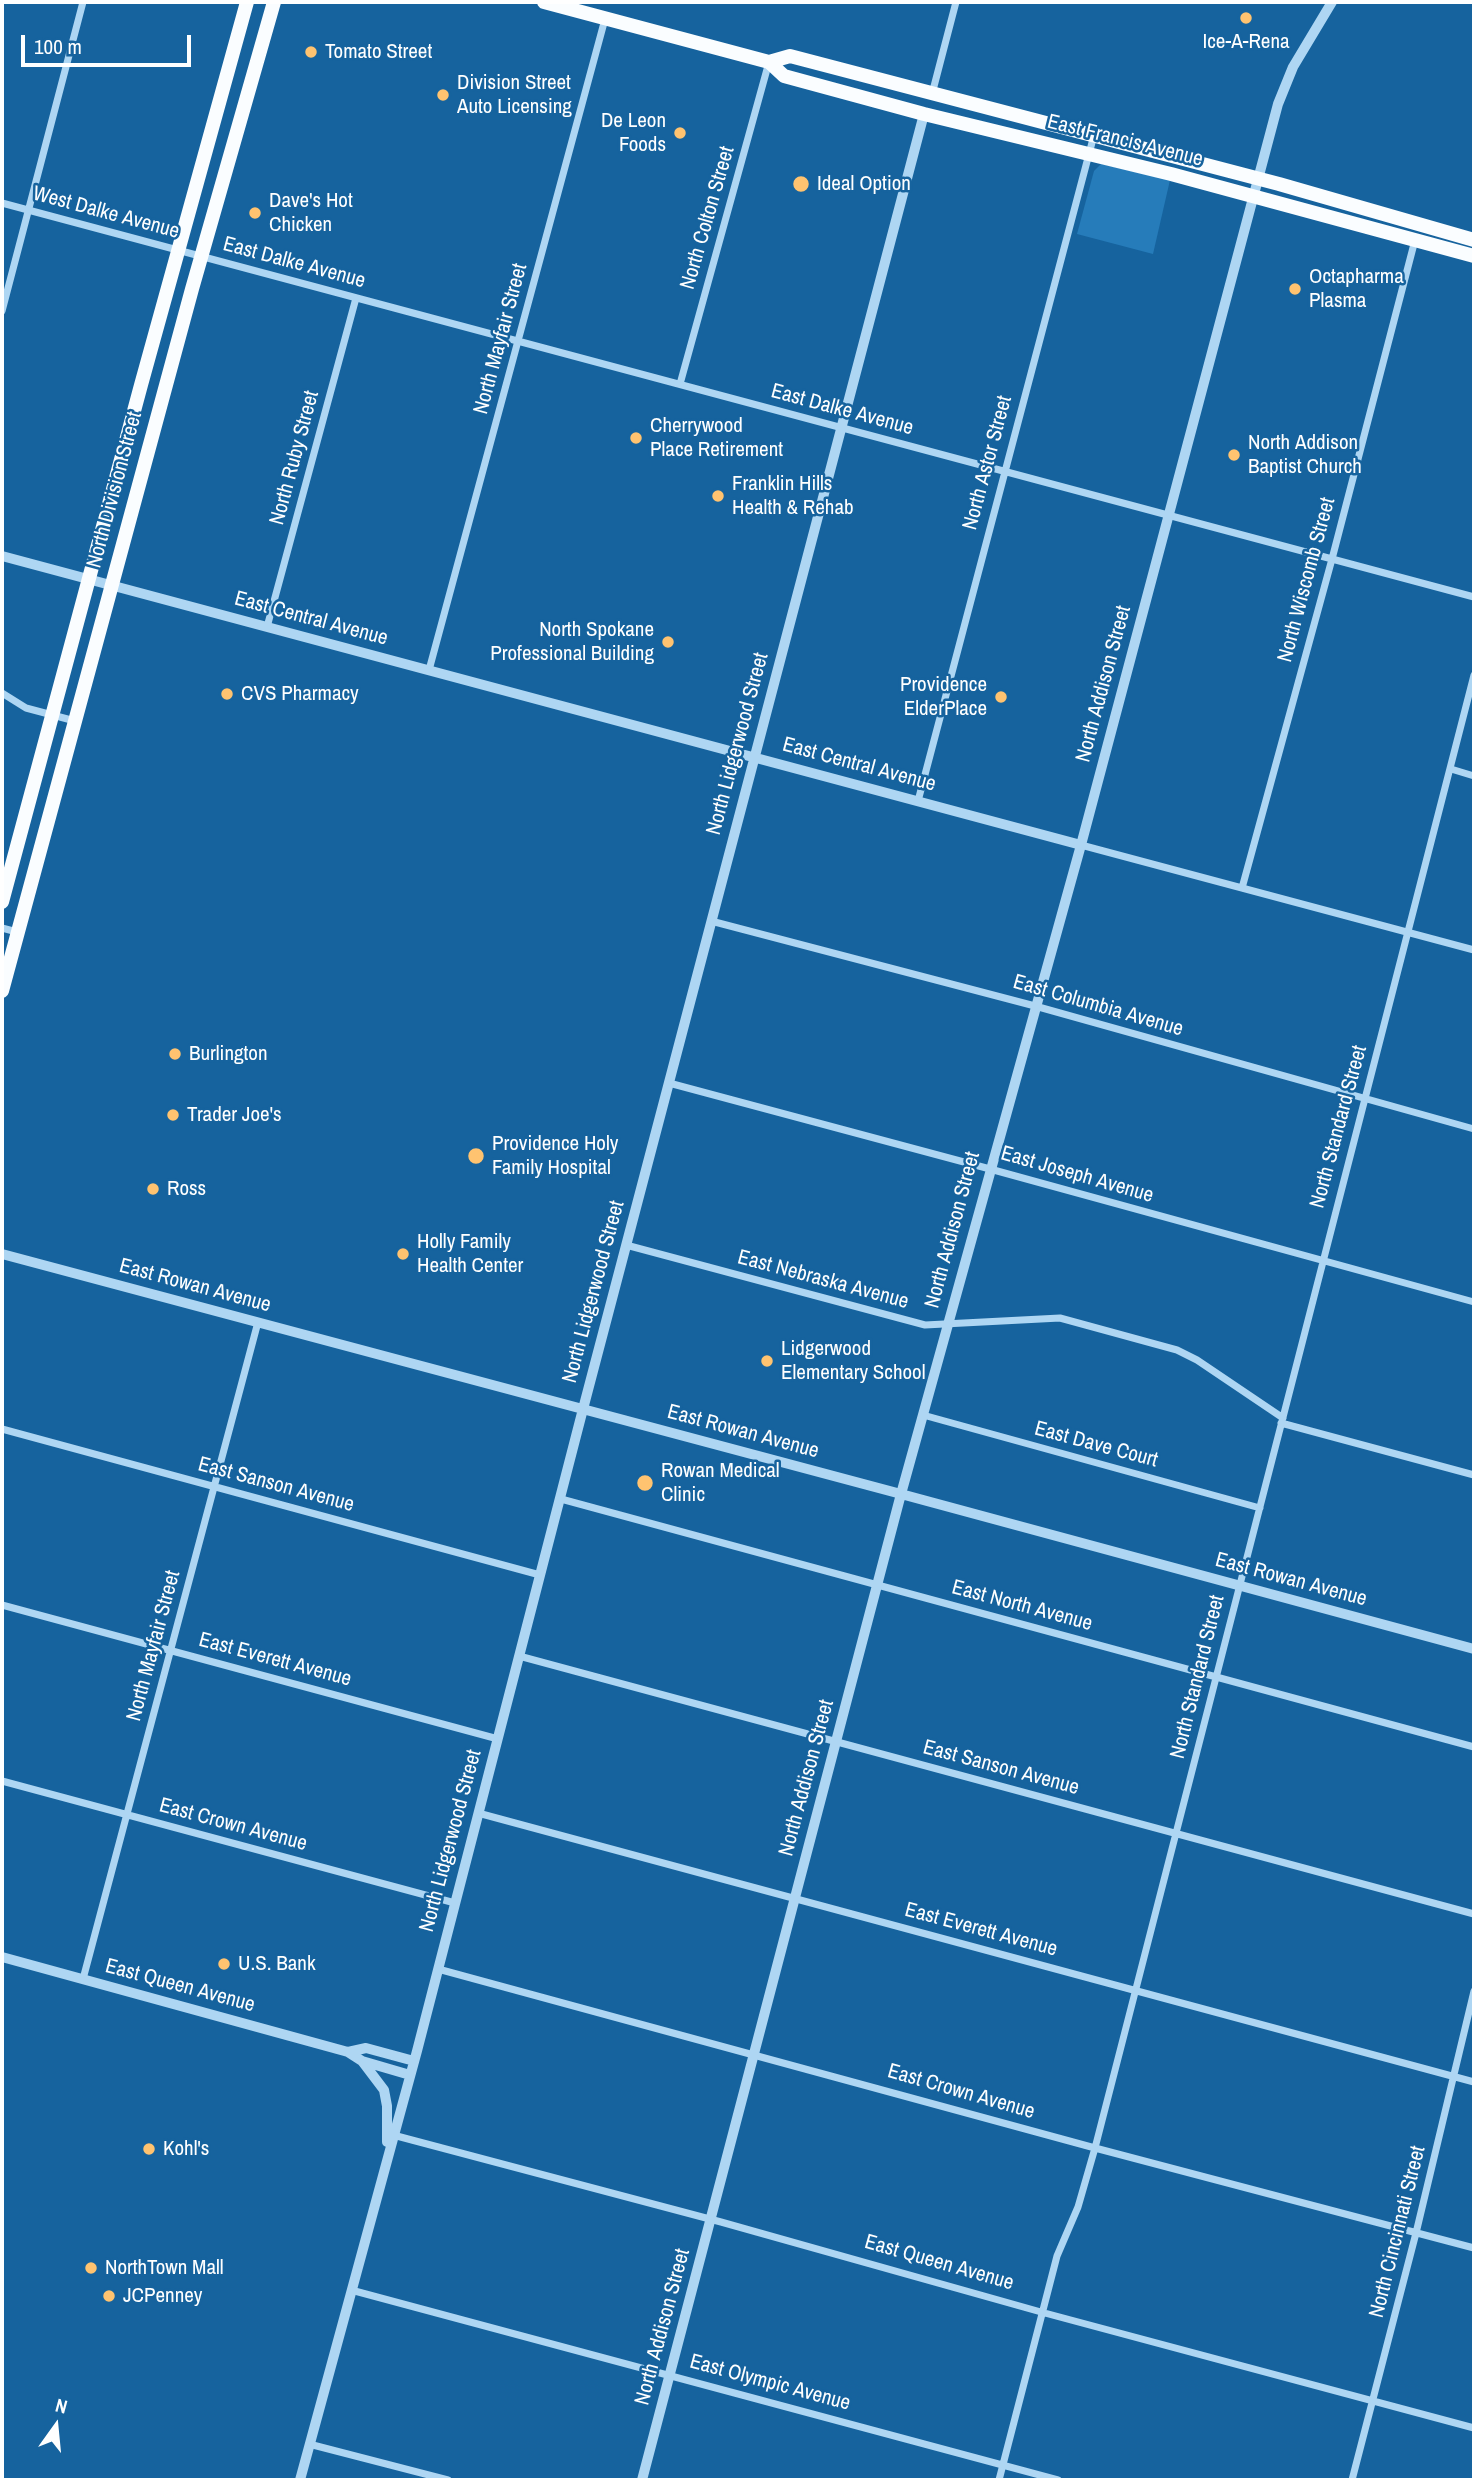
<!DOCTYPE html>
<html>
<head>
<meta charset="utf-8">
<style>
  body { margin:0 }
  #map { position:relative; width:1476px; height:2482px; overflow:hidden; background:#16639e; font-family:"Archivo Narrow",sans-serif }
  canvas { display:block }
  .frame { position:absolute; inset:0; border:4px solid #fff; pointer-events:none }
  .north { position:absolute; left:21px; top:2391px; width:70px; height:70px; -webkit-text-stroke:5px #16639e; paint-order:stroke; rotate:15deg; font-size:19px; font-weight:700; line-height:28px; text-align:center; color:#fff }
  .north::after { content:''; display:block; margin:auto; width:24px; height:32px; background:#fff; clip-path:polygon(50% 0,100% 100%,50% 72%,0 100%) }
  .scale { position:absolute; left:21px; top:35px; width:170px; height:32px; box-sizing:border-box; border:4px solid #fff; border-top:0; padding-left:9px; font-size:21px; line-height:24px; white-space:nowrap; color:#fff; -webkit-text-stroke:5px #16639e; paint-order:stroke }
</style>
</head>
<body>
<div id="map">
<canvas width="1476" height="2482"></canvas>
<div class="frame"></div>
<div class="north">N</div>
<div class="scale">100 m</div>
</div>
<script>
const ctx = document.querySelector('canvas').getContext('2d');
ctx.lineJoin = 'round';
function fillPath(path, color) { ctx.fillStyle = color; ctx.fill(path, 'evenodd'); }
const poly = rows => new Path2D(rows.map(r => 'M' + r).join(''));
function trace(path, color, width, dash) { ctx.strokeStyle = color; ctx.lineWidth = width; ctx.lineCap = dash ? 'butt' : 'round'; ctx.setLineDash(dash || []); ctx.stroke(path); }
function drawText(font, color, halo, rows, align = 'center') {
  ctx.font = font + ' "Archivo Narrow",sans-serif'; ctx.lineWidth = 5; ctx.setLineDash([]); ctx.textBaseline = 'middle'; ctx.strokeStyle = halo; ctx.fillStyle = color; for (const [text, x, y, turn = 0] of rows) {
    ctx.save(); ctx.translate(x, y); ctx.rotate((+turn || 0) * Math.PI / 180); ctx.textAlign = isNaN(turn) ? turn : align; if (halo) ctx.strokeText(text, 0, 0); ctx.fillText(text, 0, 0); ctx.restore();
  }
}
fillPath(poly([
  [1101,164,1170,180,1153,254,1077,234,1094,171]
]), '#267cba');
trace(poly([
  [932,94,956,2],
  [2,203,1474,597],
  [2,311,83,2],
  [680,384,769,62],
  [267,627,356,298],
  [429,670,605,19],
  [2,693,26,708,75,721],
  [1451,769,1474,776],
  [918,801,1094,135],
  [1081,845,1474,950],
  [1242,888,1332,559,1415,240],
  [711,921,1035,1006,1474,1129],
  [2,928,17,932],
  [669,1083,990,1169,1474,1302],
  [626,1245,925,1325,1060,1318,1177,1350,1197,1360,1283,1418],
  [923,1415,1260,1508],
  [1281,1423,1474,1475],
  [2,1429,540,1575],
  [561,1499,1474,1747],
  [2,1605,498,1739],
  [519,1656,1474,1914],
  [2,1781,455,1903],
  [478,1813,1474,2082],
  [438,1969,1095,2148,1474,2248],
  [83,1979,258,1322],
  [393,2135,721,2222,1041,2312,1474,2428],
  [351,2290,1058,2480],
  [309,2444,448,2480],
  [999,2480,1057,2256,1078,2207,1095,2148,1474,675],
  [1352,2480,1416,2233,1474,1991]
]), '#aed6f3', 7);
trace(poly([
  [2,556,1081,845],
  [2,1254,901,1494,1474,1649],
  [2,1957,348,2052,362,2061,410,2075],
  [348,2052,366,2048,414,2061],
  [362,2061,384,2090,387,2106,387,2142],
  [300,2480,417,2051,583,1409,924,114],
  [642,2480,901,1494,1081,845,1278,104,1293,67,1332,2]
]), '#aed6f3', 10);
trace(poly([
  [544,2,769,62,784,76,924,114,1171,174,1474,256],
  [769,62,790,56,1279,184,1474,240],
  [2,902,141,385,247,2],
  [2,991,192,289,274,2]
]), '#fafdff', 14);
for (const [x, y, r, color] of [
  [1246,18,7,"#ffc370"],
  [311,52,7,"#ffc370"],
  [443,95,7,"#ffc370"],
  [680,133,7,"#ffc370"],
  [801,184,9,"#ffc370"],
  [255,213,7,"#ffc370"],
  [1295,289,7,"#ffc370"],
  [636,438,7,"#ffc370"],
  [1234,455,7,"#ffc370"],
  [718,496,7,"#ffc370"],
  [668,642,7,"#ffc370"],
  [227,694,7,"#ffc370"],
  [1001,697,7,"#ffc370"],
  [175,1054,7,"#ffc370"],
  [173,1115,7,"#ffc370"],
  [476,1156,9,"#ffc370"],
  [153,1189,7,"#ffc370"],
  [403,1254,7,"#ffc370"],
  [767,1361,7,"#ffc370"],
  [645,1483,9,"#ffc370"],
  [224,1964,7,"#ffc370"],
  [149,2149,7,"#ffc370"],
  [91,2268,7,"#ffc370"],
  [109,2296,7,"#ffc370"]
]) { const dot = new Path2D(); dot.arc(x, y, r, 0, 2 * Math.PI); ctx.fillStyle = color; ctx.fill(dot); trace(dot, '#16639e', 2.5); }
drawText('21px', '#fff', '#16639e', [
  ["Ice-A-Rena",1246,42,"center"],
  ["Tomato Street",325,52],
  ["Division Street",457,83],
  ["Auto Licensing",457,107],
  ["De Leon",666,121,"right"],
  ["Foods",666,145,"right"],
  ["Ideal Option",817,184],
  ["Dave's Hot",269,201],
  ["Chicken",269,225],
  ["Octapharma",1309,277],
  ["Plasma",1309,301],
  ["Cherrywood",650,426],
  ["Place Retirement",650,450],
  ["North Addison",1248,443],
  ["Baptist Church",1248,467],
  ["Franklin Hills",732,484],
  ["Health & Rehab",732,508],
  ["North Spokane",654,630,"right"],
  ["Professional Building",654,654,"right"],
  ["Providence",987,685,"right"],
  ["ElderPlace",987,709,"right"],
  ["CVS Pharmacy",241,694],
  ["Burlington",189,1054],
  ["Trader Joe's",187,1115],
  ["Providence Holy",492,1144],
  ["Family Hospital",492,1168],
  ["Ross",167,1189],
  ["Holly Family",417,1242],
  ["Health Center",417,1266],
  ["Lidgerwood",781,1349],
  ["Elementary School",781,1373],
  ["Rowan Medical",661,1471],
  ["Clinic",661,1495],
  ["U.S. Bank",238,1964],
  ["Kohl's",163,2149],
  ["NorthTown Mall",105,2268],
  ["JCPenney",123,2296]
], 'left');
drawText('21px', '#fff', '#16639e', [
  ["East Francis Avenue",1125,141,14],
  ["West Dalke Avenue",106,213,15],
  ["North Colton Street",708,218,-74],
  ["East Dalke Avenue",294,263,15],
  ["North Mayfair Street",501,339,-75],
  ["East Dalke Avenue",842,410,15],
  ["North Ruby Street",295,458,-75],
  ["North Astor Street",988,463,-75],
  ["North Division Street",115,490,-75],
  ["North Wiscomb Street",1307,580,-75],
  ["East Central Avenue",311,619,15],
  ["North Addison Street",1104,684,-75],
  ["North Lidgerwood Street",738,744,-75],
  ["East Central Avenue",859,765,15],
  ["East Columbia Avenue",1098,1006,16],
  ["North Standard Street",1339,1127,-75],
  ["East Joseph Avenue",1077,1175,16],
  ["North Addison Street",953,1230,-75],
  ["East Nebraska Avenue",823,1280,15],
  ["East Rowan Avenue",195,1286,15],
  ["North Lidgerwood Street",594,1292,-75],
  ["East Rowan Avenue",743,1432,15],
  ["East Dave Court",1096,1445,15],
  ["East Sanson Avenue",276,1485,15],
  ["East Rowan Avenue",1291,1580,15],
  ["East North Avenue",1022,1606,15],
  ["North Mayfair Street",154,1646,-75],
  ["East Everett Avenue",275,1660,15],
  ["North Standard Street",1198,1677,-76],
  ["East Sanson Avenue",1001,1768,15],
  ["North Addison Street",807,1778,-75],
  ["East Crown Avenue",233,1825,15],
  ["North Lidgerwood Street",451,1841,-75],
  ["East Everett Avenue",981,1930,15],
  ["East Queen Avenue",180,1986,15],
  ["East Crown Avenue",961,2092,16],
  ["North Cincinnati Street",1398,2232,-76],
  ["East Queen Avenue",939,2263,16],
  ["North Addison Street",663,2327,-75],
  ["East Olympic Avenue",770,2383,15]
]);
</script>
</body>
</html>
